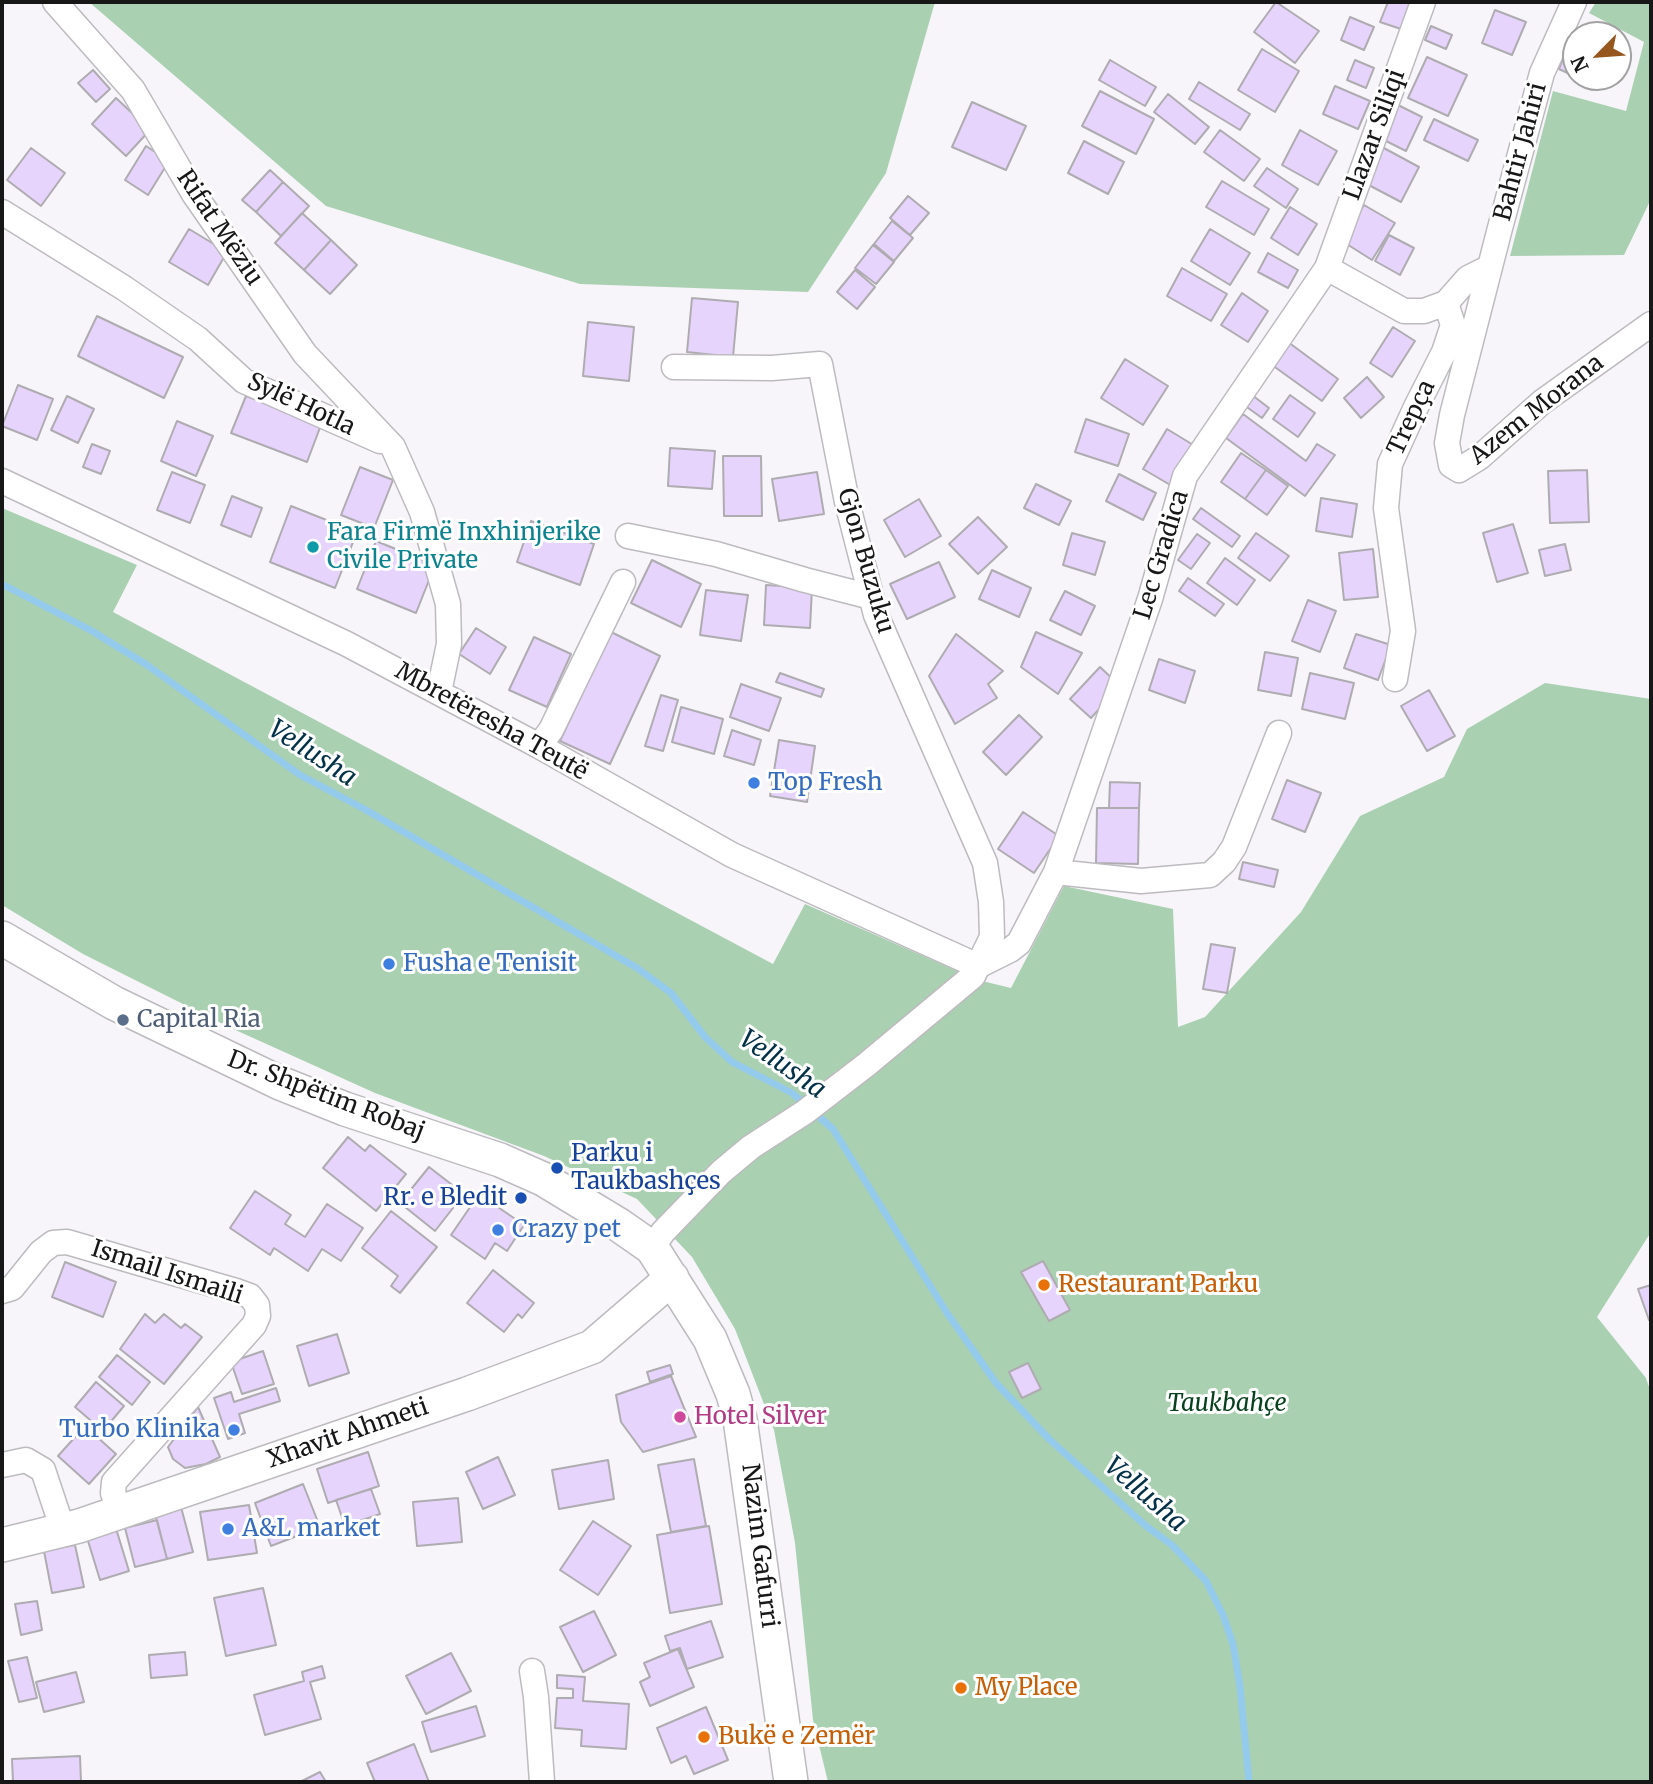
<!DOCTYPE html>
<html>
<head>
<meta charset="utf-8">
<style>
  body { margin:0 }
  #map { position:relative; width:1653px; height:1784px; overflow:hidden; background:#f7f5f9; font-family:Merriweather,serif }
  canvas { display:block }
  .frame { position:absolute; inset:0; border:4px solid #171718; pointer-events:none }
  .north { position:absolute; left:1562px; top:21px; width:70px; height:70px; box-sizing:border-box; background:#fff; border:2px solid #a2a2a3; border-radius:50%; rotate:245deg; font-size:19px; font-weight:700; line-height:28px; text-align:center; color:#171718 }
  .north::after { content:''; display:block; margin:auto; width:24px; height:32px; background:#95571d; clip-path:polygon(50% 0,100% 100%,50% 72%,0 100%) }
</style>
</head>
<body>
<div id="map">
<canvas width="1653" height="1784"></canvas>
<div class="frame"></div>
<div class="north">N</div>
</div>
<script>
const ctx = document.querySelector('canvas').getContext('2d');
ctx.lineJoin = 'round';
function fillPath(path, color) { ctx.fillStyle = color; ctx.fill(path, 'evenodd'); }
const poly = rows => new Path2D(rows.map(r => 'M' + r).join(''));
function trace(path, color, width, dash) { ctx.strokeStyle = color; ctx.lineWidth = width; ctx.lineCap = dash ? 'butt' : 'round'; ctx.setLineDash(dash || []); ctx.stroke(path); }
function drawText(font, color, halo, rows, align = 'center') {
  ctx.font = font + ' Merriweather,serif'; ctx.lineWidth = 6; ctx.setLineDash([]); ctx.textBaseline = 'middle'; ctx.strokeStyle = halo; ctx.fillStyle = color; for (const [text, x, y, turn = 0] of rows) {
    ctx.save(); ctx.translate(x, y); ctx.rotate((+turn || 0) * Math.PI / 180); ctx.textAlign = isNaN(turn) ? turn : align; if (halo) ctx.strokeText(text, 0, 0); ctx.fillText(text, 0, 0); ctx.restore();
  }
}
fillPath(poly([
  [89,2,935,2,886,173,808,292,580,284,326,206],
  [1596,2,1651,2,1651,199,1624,255,1510,256,1553,91,1626,111,1644,42,1589,13],
  [2,508,137,565,113,612,773,964,805,904,978,980,1011,988,1064,886,1173,909,1178,1027,1205,1017,1301,912,1360,816,1444,777,1467,729,1545,683,1651,699,1651,1232,1597,1317,1646,1378,1651,1393,1651,1782,828,1782,813,1720,795,1543,774,1430,735,1329,692,1257,637,1199,544,1156,375,1093,231,1028,83,954,2,905]
]), '#aad0b2');
trace(poly([
  [2,584,92,631,147,665,300,775,366,810,637,968,671,993,705,1037,732,1062,792,1093,833,1129,947,1313,996,1383,1050,1440,1146,1526,1172,1545,1206,1581,1223,1615,1233,1644,1240,1686,1249,1782]
]), '#94caeb', 7);
const building = poly([
  [1276,2,1319,31,1295,63,1254,32,1276,2],
  [1388,2,1411,2,1401,29,1380,22,1388,2],
  [1495,10,1526,22,1512,55,1482,43,1495,10],
  [1350,17,1374,27,1364,50,1341,40,1350,17],
  [1431,26,1452,35,1446,49,1425,40,1431,26],
  [1572,36,1576,38,1576,77,1559,69,1572,36],
  [1262,49,1299,71,1275,112,1238,90,1262,49],
  [1427,57,1467,75,1448,116,1408,98,1427,57],
  [1110,60,1156,87,1145,106,1099,80,1110,60],
  [1355,60,1374,68,1366,88,1347,80,1355,60],
  [93,70,110,89,96,102,78,83,93,70],
  [1199,82,1250,114,1240,130,1189,99,1199,82],
  [1335,86,1370,101,1358,129,1323,114,1335,86],
  [1100,91,1154,119,1136,154,1082,126,1100,91],
  [1168,94,1209,127,1195,144,1154,112,1168,94],
  [116,98,150,130,126,156,92,124,116,98],
  [972,102,1026,126,1006,170,952,147,972,102],
  [1398,105,1422,117,1406,151,1382,139,1398,105],
  [1434,119,1478,140,1468,161,1424,140,1434,119],
  [1220,130,1260,159,1244,181,1204,152,1220,130],
  [1300,130,1337,151,1318,185,1282,165,1300,130],
  [1084,141,1124,162,1108,194,1068,173,1084,141],
  [146,146,169,161,148,195,125,180,146,146],
  [1382,147,1419,167,1401,202,1363,182,1382,147],
  [31,148,65,173,41,206,7,180,31,148],
  [1267,168,1298,189,1286,208,1254,186,1267,168],
  [270,170,283,182,256,212,242,200,270,170],
  [1222,181,1269,209,1254,235,1206,207,1222,181],
  [283,182,309,206,281,236,256,212,283,182],
  [908,196,929,213,910,235,890,218,908,196],
  [1364,205,1395,223,1372,260,1342,241,1364,205],
  [1290,207,1317,224,1298,255,1271,238,1290,207],
  [302,213,331,240,304,270,275,243,302,213],
  [892,221,913,238,894,261,874,244,892,221],
  [189,229,227,252,208,285,169,262,189,229],
  [1210,229,1250,253,1230,285,1191,261,1210,229],
  [1389,235,1414,248,1400,275,1375,261,1389,235],
  [331,240,357,265,330,294,304,270,331,240],
  [873,245,894,262,876,284,855,268,873,245],
  [1268,253,1298,270,1288,288,1258,272,1268,253],
  [1182,268,1227,294,1211,321,1167,296,1182,268],
  [855,270,875,287,857,309,837,292,855,270],
  [1242,293,1268,311,1248,342,1221,325,1242,293],
  [692,298,738,302,733,357,687,352,692,298],
  [97,316,183,357,164,398,78,356,97,316],
  [588,322,634,327,629,381,583,376,588,322],
  [1393,327,1415,341,1392,377,1370,363,1393,327],
  [1288,342,1338,379,1322,401,1272,365,1288,342],
  [1125,359,1168,386,1143,425,1101,398,1125,359],
  [1367,377,1384,397,1361,418,1344,398,1367,377],
  [18,385,53,399,37,440,2,426,18,385],
  [1252,395,1269,408,1262,418,1244,405,1252,395],
  [1290,395,1315,413,1298,437,1273,419,1290,395],
  [67,396,94,409,78,443,51,430,67,396],
  [246,396,321,425,307,462,231,433,246,396],
  [1243,414,1306,461,1317,444,1335,455,1305,496,1226,438,1243,414],
  [1086,419,1129,434,1118,466,1075,452,1086,419],
  [177,421,213,436,196,476,161,461,177,421],
  [1167,429,1195,446,1172,486,1143,469,1167,429],
  [92,444,110,451,101,474,83,467,92,444],
  [670,448,715,451,712,489,668,486,670,448],
  [1241,453,1266,470,1245,499,1221,482,1241,453],
  [723,456,761,456,762,516,724,516,723,456],
  [360,467,393,480,374,528,341,515,360,467],
  [1266,470,1288,486,1267,515,1245,499,1266,470],
  [1587,470,1589,522,1550,523,1548,471,1587,470],
  [172,472,205,485,190,523,157,510,172,472],
  [817,472,824,514,779,521,772,479,817,472],
  [1119,474,1156,493,1143,520,1106,501,1119,474],
  [1036,484,1071,501,1059,525,1024,508,1036,484],
  [232,496,262,508,251,537,221,525,232,496],
  [1321,498,1357,504,1352,537,1316,531,1321,498],
  [919,499,941,536,905,557,884,520,919,499],
  [291,506,357,532,335,588,270,562,291,506],
  [1201,508,1240,536,1232,547,1193,519,1201,508],
  [978,517,1007,547,978,574,949,544,978,517],
  [531,521,594,544,580,585,517,562,531,521],
  [1513,524,1528,573,1497,582,1483,533,1513,524],
  [1072,533,1105,542,1095,575,1063,565,1072,533],
  [1256,533,1289,556,1270,581,1238,558,1256,533],
  [1197,534,1210,543,1191,569,1178,560,1197,534],
  [376,541,435,565,416,613,357,589,376,541],
  [1565,544,1571,570,1545,576,1539,550,1565,544],
  [1373,549,1378,597,1344,600,1339,553,1373,549],
  [1225,558,1255,580,1237,605,1207,583,1225,558],
  [652,560,701,584,681,627,631,603,652,560],
  [939,562,955,597,907,619,890,584,939,562],
  [992,570,1031,588,1019,617,979,599,992,570],
  [1188,578,1224,604,1215,616,1179,591,1188,578],
  [766,585,812,588,810,628,764,625,766,585],
  [706,590,748,595,741,641,700,635,706,590],
  [1065,591,1095,606,1081,635,1050,620,1065,591],
  [1308,600,1336,611,1320,652,1292,641,1308,600],
  [476,628,506,647,490,674,459,654,476,628],
  [611,632,660,656,610,764,560,741,611,632],
  [1036,632,1082,653,1058,694,1021,667,1036,632],
  [956,634,1003,671,988,684,997,698,955,724,929,676,956,634],
  [1356,634,1391,645,1378,680,1344,668,1356,634],
  [534,637,571,654,547,707,509,690,534,637],
  [1265,652,1298,658,1291,696,1258,690,1265,652],
  [1159,659,1195,671,1185,703,1149,690,1159,659],
  [1100,667,1120,686,1091,718,1070,699,1100,667],
  [780,673,824,689,821,697,776,682,780,673],
  [1310,673,1354,683,1345,719,1302,709,1310,673],
  [741,684,781,698,769,731,730,717,741,684],
  [1429,690,1455,736,1427,751,1401,706,1429,690],
  [661,695,678,700,663,751,645,746,661,695],
  [681,707,723,719,714,754,672,742,681,707],
  [1019,715,1042,737,1006,775,983,752,1019,715],
  [732,730,761,740,754,765,724,756,732,730],
  [779,740,815,746,807,802,770,796,779,740],
  [1287,780,1321,793,1305,832,1272,819,1287,780],
  [1110,782,1140,783,1139,808,1109,808,1110,782],
  [1097,808,1139,808,1138,864,1096,863,1097,808],
  [1023,812,1059,836,1034,873,998,849,1023,812],
  [1243,862,1278,870,1274,887,1239,879,1243,862],
  [1211,944,1235,948,1227,993,1203,989,1211,944],
  [348,1137,365,1151,370,1145,406,1174,376,1211,323,1168,348,1137],
  [429,1167,464,1194,435,1231,400,1203,429,1167],
  [255,1191,291,1215,285,1224,305,1237,327,1204,363,1228,341,1261,322,1249,308,1271,274,1248,270,1255,230,1228,255,1191],
  [479,1194,524,1225,507,1251,495,1243,485,1259,451,1235,479,1194],
  [391,1211,437,1247,400,1293,391,1286,398,1276,362,1248,391,1211],
  [1043,1261,1070,1310,1049,1321,1021,1272,1043,1261],
  [65,1262,116,1282,103,1317,52,1297,65,1262],
  [493,1270,534,1303,522,1318,518,1314,504,1332,467,1303,493,1270],
  [1651,1285,1651,1319,1649,1320,1638,1289,1651,1285],
  [145,1314,155,1323,164,1314,181,1328,185,1324,202,1337,164,1384,120,1349,145,1314],
  [337,1334,349,1373,309,1386,297,1346,337,1334],
  [263,1351,274,1384,242,1394,231,1362,263,1351],
  [117,1355,150,1382,132,1405,99,1377,117,1355],
  [1028,1363,1041,1389,1022,1398,1009,1372,1028,1363],
  [670,1365,673,1374,650,1382,647,1372,670,1365],
  [671,1376,696,1437,643,1452,621,1422,616,1395,671,1376],
  [96,1382,124,1406,103,1431,75,1407,96,1382],
  [276,1388,280,1401,239,1414,245,1433,228,1439,214,1398,231,1392,234,1402,276,1388],
  [198,1407,220,1457,206,1464,185,1468,173,1459,168,1447,198,1407],
  [85,1426,116,1454,89,1484,58,1456,85,1426],
  [368,1452,379,1486,328,1503,317,1469,368,1452],
  [498,1457,515,1495,483,1509,466,1472,498,1457],
  [694,1459,706,1526,671,1532,658,1465,694,1459],
  [608,1460,614,1499,559,1509,552,1470,608,1460],
  [303,1484,320,1527,271,1546,255,1503,303,1484],
  [371,1489,380,1514,345,1526,336,1500,371,1489],
  [458,1498,462,1542,417,1546,413,1502,458,1498],
  [249,1505,257,1553,208,1560,200,1512,249,1505],
  [181,1507,193,1552,167,1559,155,1514,181,1507],
  [157,1520,167,1559,135,1567,125,1528,157,1520],
  [593,1521,631,1546,598,1595,560,1570,593,1521],
  [114,1522,129,1571,100,1580,85,1531,114,1522],
  [709,1526,722,1604,670,1613,657,1535,709,1526],
  [75,1545,84,1587,52,1593,44,1551,75,1545],
  [263,1588,276,1645,226,1656,214,1598,263,1588],
  [37,1601,42,1630,21,1635,15,1604,37,1601],
  [594,1611,616,1655,583,1672,560,1627,594,1611],
  [711,1621,723,1657,687,1669,680,1648,670,1651,665,1636,711,1621],
  [678,1649,694,1687,650,1706,640,1682,650,1677,644,1663,678,1649],
  [185,1652,187,1675,151,1678,149,1655,185,1652],
  [451,1653,471,1691,426,1714,406,1676,451,1653],
  [27,1657,37,1698,19,1702,8,1661,27,1657],
  [322,1666,325,1678,310,1682,321,1719,265,1735,254,1695,304,1681,302,1672,322,1666],
  [76,1672,84,1702,44,1712,36,1682,76,1672],
  [557,1675,585,1677,583,1701,629,1704,626,1749,581,1746,582,1730,555,1728,557,1698,573,1698,573,1689,557,1688,557,1675],
  [476,1706,485,1736,431,1752,422,1722,476,1706],
  [706,1707,728,1760,694,1774,686,1756,671,1763,657,1728,706,1707],
  [414,1744,429,1782,375,1782,367,1763,414,1744],
  [80,1756,81,1782,13,1782,12,1759,80,1756],
  [320,1772,326,1782,300,1782,320,1772]
]);
fillPath(building, '#e7d4fc');
trace(building, '#aeacb0', 2);
const street = poly([
  [55,2,133,90,194,194,305,354,393,447,422,512,448,604,449,644,439,692],
  [1574,2,1542,73,1500,228,1452,415,1447,443,1451,465,1459,470,1480,457,1542,402,1651,324],
  [2,212,124,288,198,339,244,381,380,441],
  [1327,268,1404,311,1424,311,1446,303],
  [2,481,347,644,539,746,732,855,978,966,992,937,991,902,985,863,876,615,847,502,820,364,772,368,674,367],
  [628,536,716,554,805,580,871,597],
  [1395,679,1403,631,1386,508,1390,464,1416,407,1444,352,1453,325,1446,303,1468,278,1490,267],
  [539,746,551,730,623,582],
  [1056,872,1141,881,1210,875,1224,862,1234,847,1279,733],
  [652,1248,663,1232,721,1172,751,1147,805,1112,866,1065,973,976,978,966,1010,950,1019,943,1056,872,1150,599,1185,476,1327,268,1423,2],
  [2,1291,12,1288,41,1252,53,1243,67,1242,236,1291,250,1296,257,1305,258,1316,254,1325,114,1482,113,1493,120,1512],
  [2,1465,26,1460,43,1470,63,1530],
  [532,1671,536,1697,542,1782]
]);
const secondary = poly([
  [2,938,114,1003,280,1083,345,1109,500,1160,543,1179,619,1225,652,1248,710,1339,733,1394,740,1419,791,1782],
  [2,1545,79,1526,467,1394,592,1347,672,1278]
]);
trace(street, '#bdbbbf', 27);
trace(secondary, '#bdbbbf', 36);
trace(street, '#fff', 24);
trace(secondary, '#fff', 33);
for (const [x, y, r, color] of [
  [313,547,7,"#0f9aa8"],
  [754,783,7,"#3f7fe0"],
  [389,964,7,"#3f7fe0"],
  [123,1020,7,"#5c6f8a"],
  [557,1168,7,"#1a4fb4"],
  [521,1198,7,"#1a4fb4"],
  [498,1230,7,"#3f7fe0"],
  [1044,1285,7,"#e8710a"],
  [680,1417,7,"#d1479c"],
  [234,1430,7,"#3f7fe0"],
  [228,1529,7,"#3f7fe0"],
  [961,1688,7,"#e8710a"],
  [704,1737,7,"#e8710a"]
]) { const dot = new Path2D(); dot.arc(x, y, r, 0, 2 * Math.PI); ctx.fillStyle = color; ctx.fill(dot); trace(dot, '#fff', 2.5); }
drawText('24px', '#171718', '#fff', [
  ["Llazar Siliqi",1375,135,-70],
  ["Bahtir Jahiri",1521,152,-75],
  ["Rifat Mëziu",219,228,56],
  ["Sylë Hotla",301,405,25],
  ["Azem Morana",1537,410,-38],
  ["Trepça",1412,418,-65],
  ["Lec Gradica",1162,555,-73],
  ["Gjon Buzuku",865,561,74],
  ["Mbretëresha Teutë",491,722,29],
  ["Dr. Shpëtim Robaj",326,1096,21],
  ["Ismail Ismaili",167,1273,18],
  ["Xhavit Ahmeti",348,1434,-19],
  ["Nazim Gafurri",759,1546,83]
]);
drawText('24px', '#0d838f', '#fff', [
  ["Fara Firmë Inxhinjerike",327,533],
  ["Civile Private",327,561]
], 'left');
drawText('24px', '#366cbe', '#fff', [
  ["Top Fresh",768,783],
  ["Fusha e Tenisit",403,964],
  ["Crazy pet",512,1230],
  ["Turbo Klinika",220,1430,"right"],
  ["A&L market",242,1529]
], 'left');
drawText('24px', '#4e5e75', '#fff', [
  ["Capital Ria",137,1020]
], 'left');
drawText('24px', '#164399', '#fff', [
  ["Parku i",571,1154],
  ["Taukbashçes",571,1182],
  ["Rr. e Bledit",507,1198,"right"]
], 'left');
drawText('24px', '#c56008', '#fff', [
  ["Restaurant Parku",1058,1285],
  ["My Place",975,1688],
  ["Bukë e Zemër",718,1737]
], 'left');
drawText('italic 24px', '#08411e', '#fff', [
  ["Taukbahçe",1227,1404]
]);
drawText('24px', '#b23c85', '#fff', [
  ["Hotel Silver",694,1417]
], 'left');
drawText('italic 26px', '#033148', '#fff', [
  ["Vellusha",312,754,33],
  ["Vellusha",782,1065,35],
  ["Vellusha",1145,1495,41]
]);
</script>
</body>
</html>
